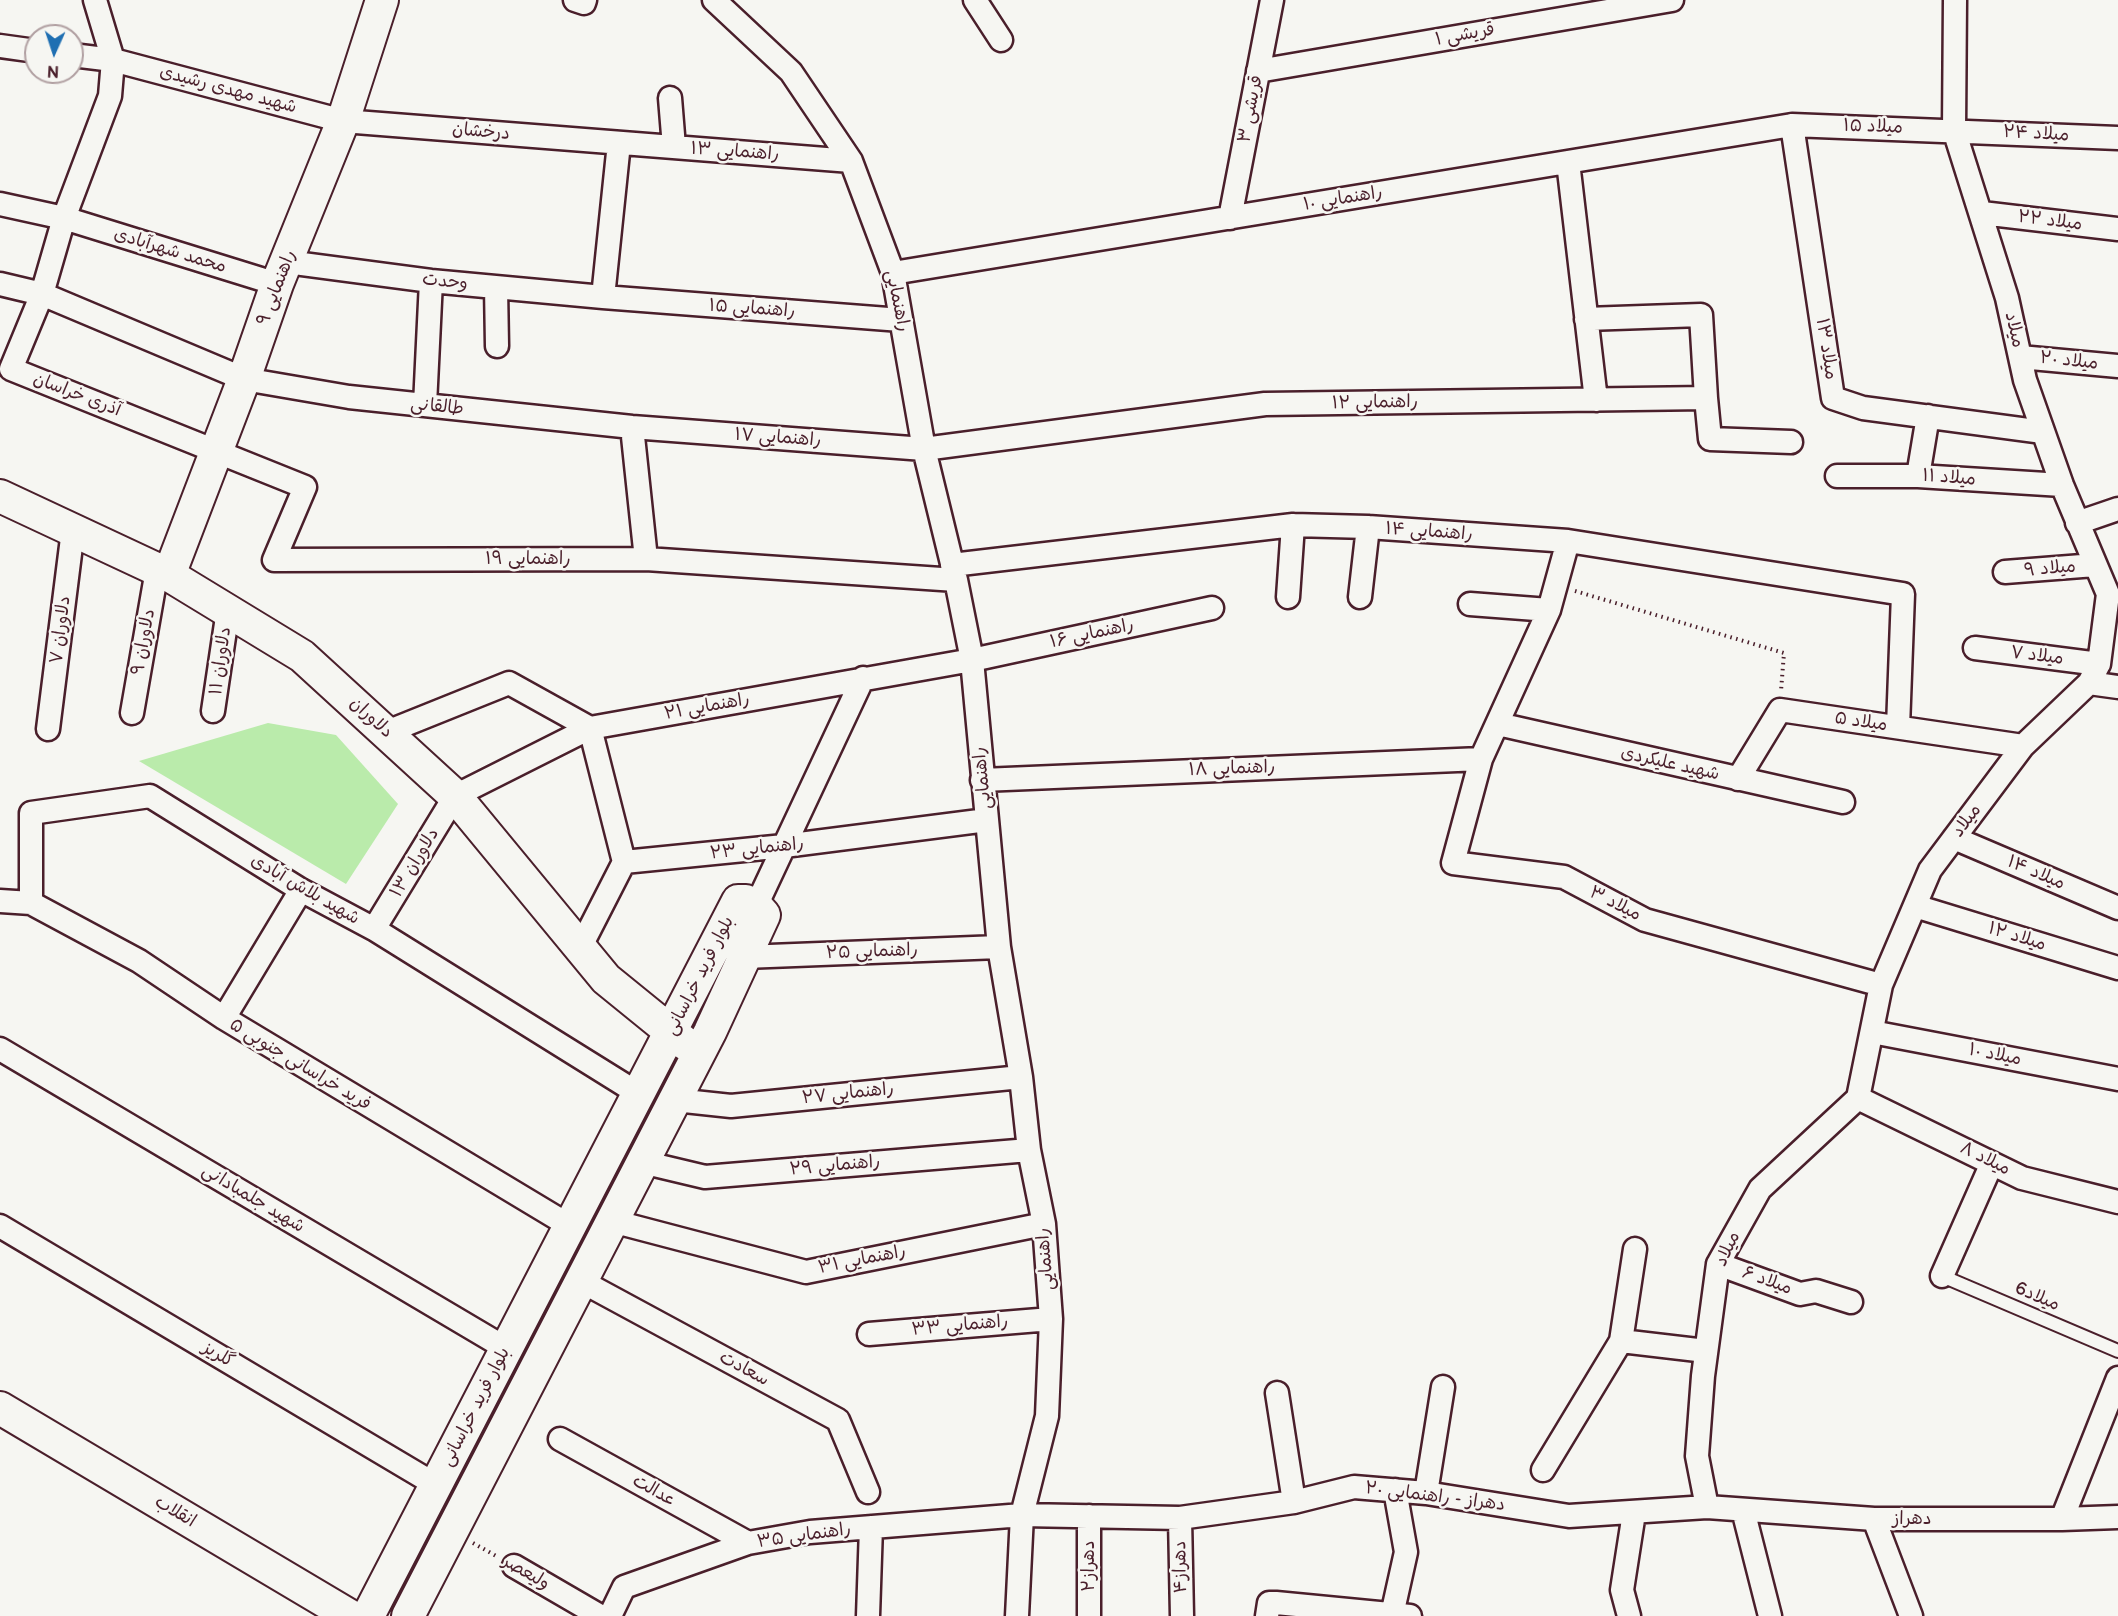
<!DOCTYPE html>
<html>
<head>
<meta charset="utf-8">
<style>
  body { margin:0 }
  #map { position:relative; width:2118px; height:1616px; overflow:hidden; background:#f6f6f2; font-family:"Balsamiq Sans",sans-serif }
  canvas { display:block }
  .north { position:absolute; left:24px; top:24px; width:60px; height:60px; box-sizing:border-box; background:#f6f6f2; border:2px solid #b1a0a2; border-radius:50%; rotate:183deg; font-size:16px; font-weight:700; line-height:24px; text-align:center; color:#4a1f2b }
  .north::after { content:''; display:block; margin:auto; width:21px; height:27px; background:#1f6fb2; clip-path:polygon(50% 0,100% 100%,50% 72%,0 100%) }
</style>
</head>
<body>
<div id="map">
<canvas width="2118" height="1616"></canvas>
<div class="north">N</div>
</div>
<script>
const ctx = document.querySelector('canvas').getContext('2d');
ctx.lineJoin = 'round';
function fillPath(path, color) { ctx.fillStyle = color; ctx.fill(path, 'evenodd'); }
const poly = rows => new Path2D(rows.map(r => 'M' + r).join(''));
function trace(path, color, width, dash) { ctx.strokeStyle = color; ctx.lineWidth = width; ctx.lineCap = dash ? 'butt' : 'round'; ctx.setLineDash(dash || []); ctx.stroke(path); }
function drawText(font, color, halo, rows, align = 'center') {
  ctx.font = font + ' "Balsamiq Sans","Playpen Sans Arabic",sans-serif'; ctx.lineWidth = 5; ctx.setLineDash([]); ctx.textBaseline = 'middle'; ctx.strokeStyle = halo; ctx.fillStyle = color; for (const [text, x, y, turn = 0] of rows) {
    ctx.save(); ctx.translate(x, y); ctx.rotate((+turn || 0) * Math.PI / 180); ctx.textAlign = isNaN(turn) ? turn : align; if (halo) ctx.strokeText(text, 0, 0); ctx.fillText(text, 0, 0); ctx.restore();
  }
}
fillPath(poly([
  [268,723,336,735,398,804,346,884,139,761]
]), '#baebab');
const lane = poly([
  [1942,1276,2118,1351]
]);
const street = poly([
  [95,0,113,60,110,96,64,218,42,294,11,369,305,487,274,560,646,559,956,580],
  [575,0,584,3,585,0],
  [714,0,791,72,851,161,893,273,924,449,956,580,972,660,999,947,1021,1077,1029,1150,1044,1224,1051,1319,1047,1416,1022,1515,1017,1616],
  [975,0,1001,40],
  [0,46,36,51],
  [72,55,113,60,343,121,851,161],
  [1258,71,1672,0],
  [670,98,674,147],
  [1792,125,1833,398,1863,408,2043,432],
  [1568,162,1596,400],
  [0,204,64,218,277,284],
  [1982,213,2118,229],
  [1230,218,1272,0],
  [287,262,431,281,603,297,901,320],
  [893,273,1792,125,2118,138],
  [0,284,42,294,244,379,349,397,632,427,924,449,1265,404,1706,398,1710,439,1791,442],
  [496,287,497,346],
  [603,297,619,143],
  [1586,319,1701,315,1706,398],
  [2020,357,2118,366],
  [425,405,431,281],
  [632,427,646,559],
  [1837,476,1918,476,2062,485],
  [1918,476,1928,416],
  [2077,523,2118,509],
  [1568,541,1549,610,1481,759,1453,863,1564,877,1645,920,1881,985],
  [952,565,1293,525,1368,527,1568,541,1903,594,1898,727],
  [2005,572,2095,565],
  [1288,597,1293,525],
  [1360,597,1368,527],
  [1470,604,1549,610],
  [1975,648,2099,664],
  [2089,683,2118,687],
  [213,711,228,610],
  [132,713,157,570],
  [1498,724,1843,802],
  [48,729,73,530],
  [387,732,509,683,590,728,624,862],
  [1738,779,1780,710,2023,746],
  [982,780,1481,759],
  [1954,838,2118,908],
  [624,862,784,846,987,820],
  [0,901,31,903,139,961,224,1018,570,1226],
  [31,903,31,813,150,796,301,890,374,929,639,1094],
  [756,906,863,678],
  [1915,906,2118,968],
  [374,929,455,796,590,728,972,660,1212,608],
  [579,950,624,862],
  [744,957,999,947],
  [224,1018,301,890],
  [1872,1032,2118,1079],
  [0,1049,507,1349],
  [1858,1098,2022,1178,2118,1202],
  [675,1100,731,1106,1021,1077],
  [642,1162,705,1177,1029,1150],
  [612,1221,806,1272,1044,1224],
  [0,1226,436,1485],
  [1718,1264,1800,1294,1816,1291,1851,1302],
  [1942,1276,1992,1163],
  [581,1281,838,1420,868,1492],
  [869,1334,1051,1319],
  [1621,1341,1706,1351],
  [1277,1393,1294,1502],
  [560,1439,748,1543],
  [1543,1470,1621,1341,1635,1249],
  [1426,1493,1443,1387],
  [1707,1507,1697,1456,1703,1376,1718,1264,1760,1189,1858,1098,1881,985,1930,870,2023,746,2089,683,2099,664,2108,594,2062,485,2025,380,2007,298,1954,130,1955,0],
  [1743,1510,1770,1616],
  [1089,1516,1089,1616],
  [1180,1518,1182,1616],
  [1874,1519,1911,1616],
  [2062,1519,2118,1378],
  [514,1566,600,1616],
  [1392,1615,1406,1552,1395,1490],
  [610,1616,624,1587,748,1543,810,1532,1022,1515,1180,1518,1294,1502,1354,1487,1426,1493,1569,1516,1707,1507,1874,1519,2062,1519,2118,1517],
  [868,1616,871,1527],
  [1267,1616,1269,1603,1276,1603,1410,1616],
  [1629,1616,1622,1590,1634,1513]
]);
const secondary = poly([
  [0,496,169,575,302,656,455,796,606,979,686,1044],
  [169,575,244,379,277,284,343,121,382,0],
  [0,1408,350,1616],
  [368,1616,738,901,746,901,756,906,764,915,710,1032,408,1616]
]);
trace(lane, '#4a1f2b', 16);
trace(street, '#4a1f2b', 27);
trace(secondary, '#4a1f2b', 36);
trace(poly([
  [1575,591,1784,653,1781,691],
  [473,1543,498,1557]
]), '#4a1f2b', 4, [1.5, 4.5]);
trace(lane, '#f6f6f2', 12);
trace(street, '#f6f6f2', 22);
trace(secondary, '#f6f6f2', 32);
drawText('18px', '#4a1f2b', '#f6f6f2', [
  ["قریشی ۱",1465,35,-10],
  ["شهید مهدی رشیدی",228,90,15],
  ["قریشی ۳",1251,109,-79],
  ["میلاد ۱۵",1873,127,2],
  ["درخشان",481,132,5],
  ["میلاد ۲۴",2036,134,3],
  ["راهنمایی ۱۳",735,152,4],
  ["راهنمایی ۱۰",1343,199,-9],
  ["میلاد ۲۲",2050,221,7],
  ["محمد شهرآبادی",170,251,17],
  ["وحدت",445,282,6],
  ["راهنمایی ۹",277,288,-69],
  ["راهنمایی",897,301,78],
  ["راهنمایی ۱۵",752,309,4],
  ["میلاد",2014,330,77],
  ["میلاد ۱۳",1826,349,81],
  ["میلاد ۲۰",2069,361,6],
  ["آذری خراسان",77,395,21],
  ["راهنمایی ۱۲",1375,403,-1],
  ["طالقانی",437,407,6],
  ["راهنمایی ۱۷",778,438,4],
  ["میلاد ۱۱",1949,478,4],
  ["راهنمایی ۱۴",1429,532,4],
  ["راهنمایی ۱۹",528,559],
  ["میلاد ۹",2050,569,-5],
  ["دلاوران ۷",61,630,-83],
  ["راهنمایی ۱۶",1092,634,-12],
  ["دلاوران ۹",144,642,-80],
  ["میلاد ۷",2037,656,7],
  ["دلاوران ۱۱",221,661,-82],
  ["راهنمایی ۲۱",707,707,-10],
  ["دلاوران",371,718,42],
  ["میلاد ۵",1861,722,8],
  ["شهید علیکردی",1670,764,13],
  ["راهنمایی ۱۸",1232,769,-2],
  ["راهنمایی",983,778,-96],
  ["میلاد",1967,821,-53],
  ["راهنمایی ۲۳",757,849,-6],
  ["دلاوران ۱۳",415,863,-59],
  ["میلاد ۱۴",2036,873,23],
  ["شهید بلاش آبادی",305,890,30],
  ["میلاد ۳",1615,904,27],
  ["میلاد ۱۲",2017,937,17],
  ["راهنمایی ۲۵",872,952,-2],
  ["بلوار فرید خراسانی",700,976,-63],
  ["میلاد ۱۰",1995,1055,11],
  ["فرید خراسانی جنوبی ۵",300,1065,31],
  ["راهنمایی ۲۷",848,1094,-6],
  ["میلاد ۸",1985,1159,26],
  ["راهنمایی ۲۹",835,1166,-5],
  ["شهید جلمبادانی",253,1199,31],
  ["میلاد",1728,1249,-65],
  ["راهنمایی",1046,1259,-95],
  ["راهنمایی ۳۱",862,1260,-11],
  ["میلاد ۶",1767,1281,20],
  ["میلاد6",2037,1297,23],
  ["راهنمایی ۳۳",960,1326,-5],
  ["گلریز",218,1355,31],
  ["سعادت",744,1369,28],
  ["بلوار فرید خراسانی",476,1407,-63],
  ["عدالت",654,1491,29],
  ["دهراز - راهنمایی ۲۰",1435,1497,7],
  ["انقلاب",175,1512,31],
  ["دهراز",1912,1519],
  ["راهنمایی ۳۵",804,1536,-8],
  ["دهراز۲",1089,1566,-90],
  ["دهراز۴",1181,1567,-91],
  ["ولیعصر",526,1573,30]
]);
</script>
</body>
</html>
